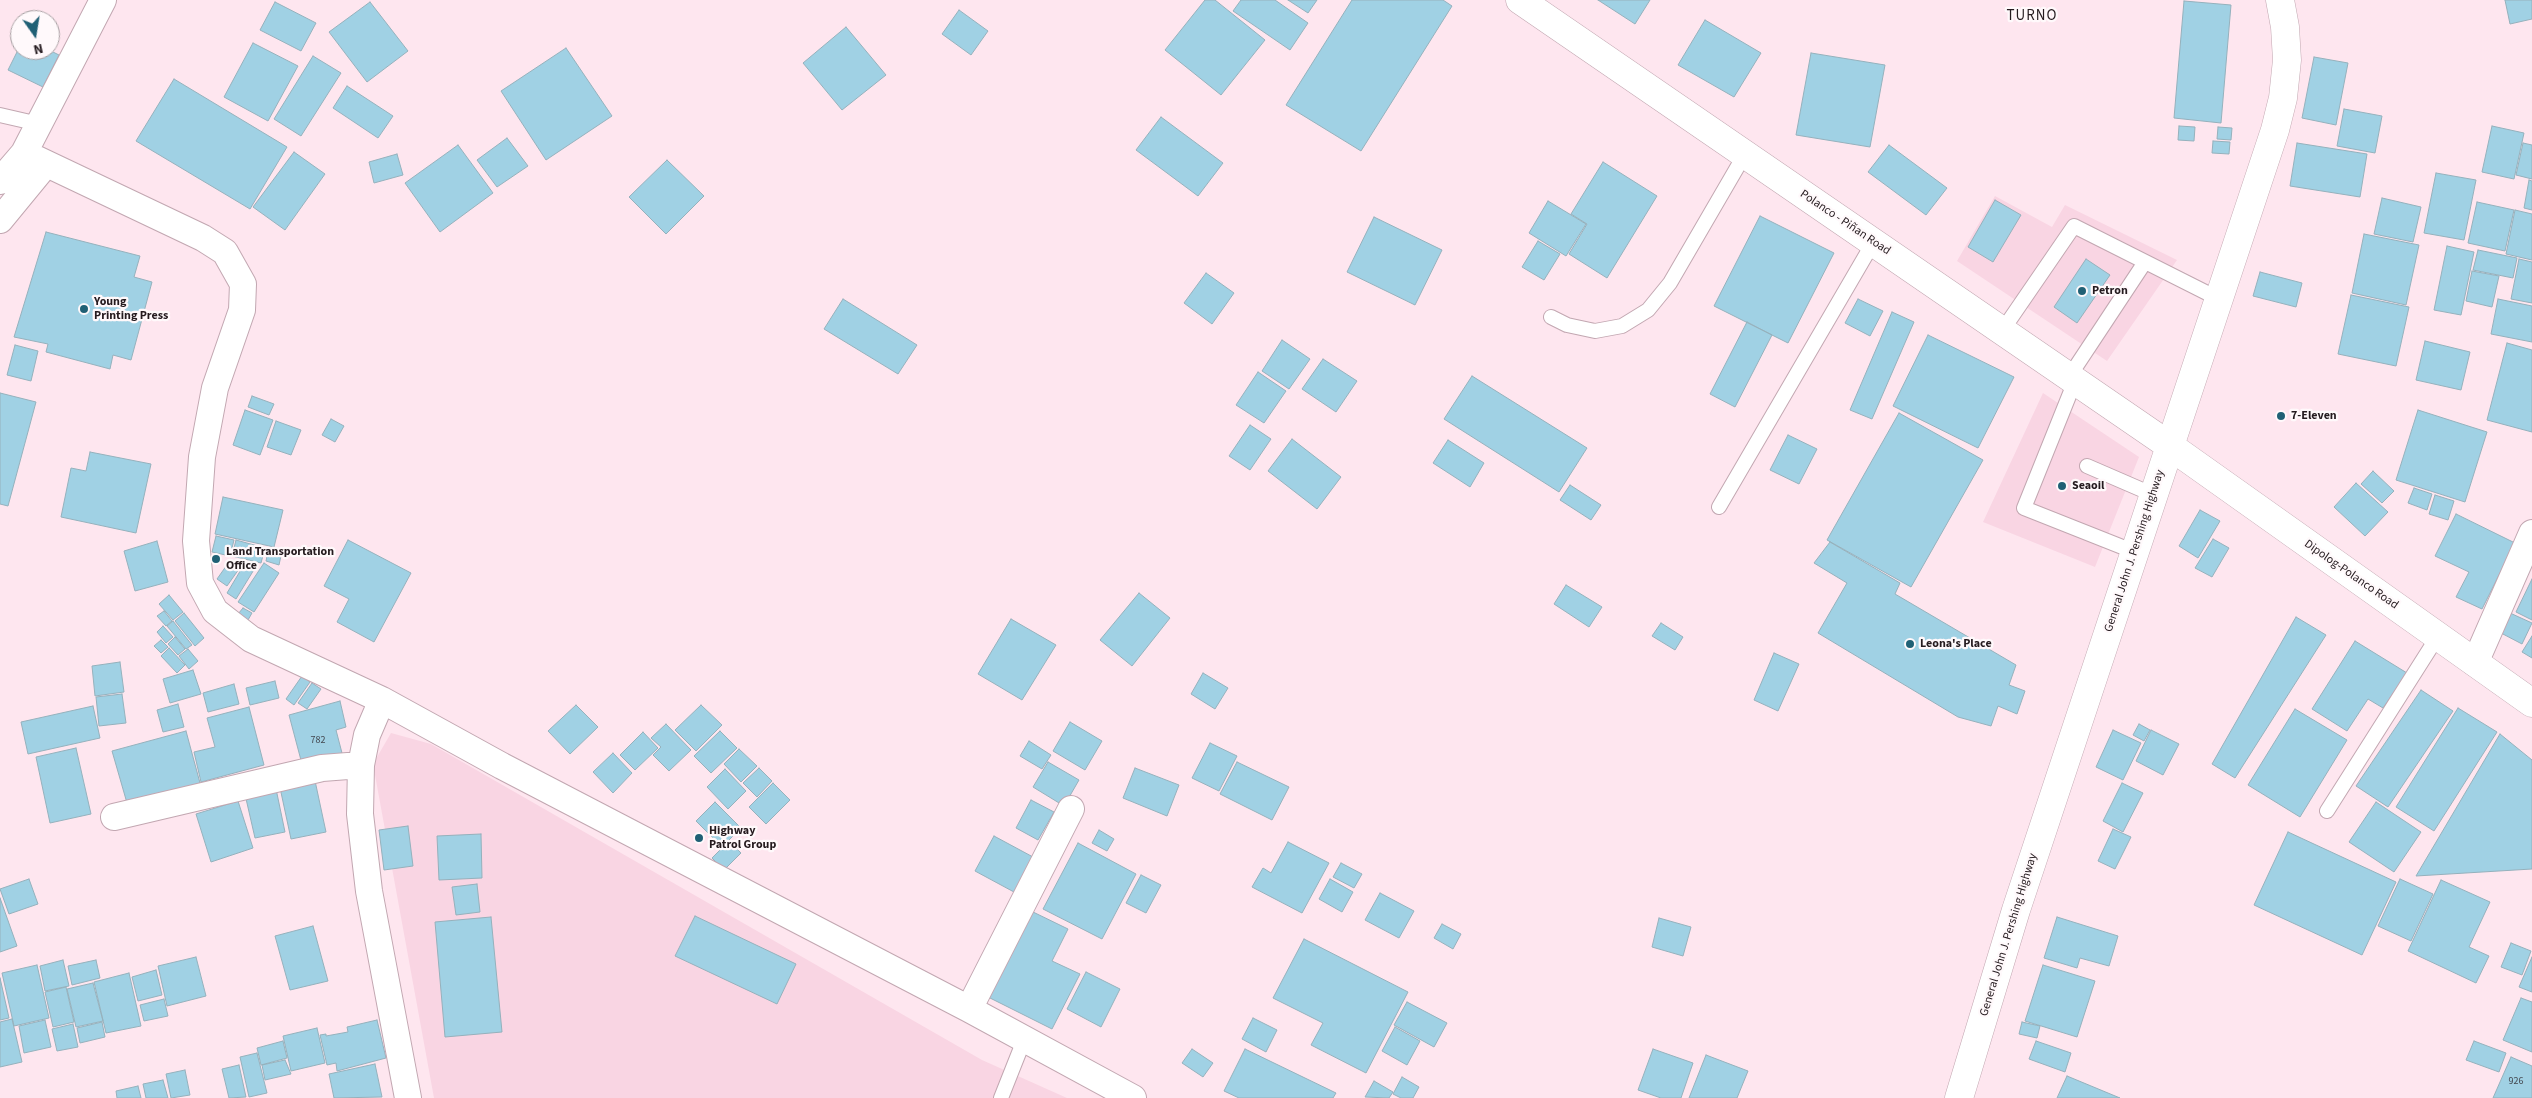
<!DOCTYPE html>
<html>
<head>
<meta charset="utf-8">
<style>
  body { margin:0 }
  #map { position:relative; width:2532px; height:1098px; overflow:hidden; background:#fee6ef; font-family:"Source Sans 3",sans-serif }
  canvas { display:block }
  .north { position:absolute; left:10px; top:10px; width:50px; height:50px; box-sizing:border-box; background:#fff9fb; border:1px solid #a8a0a3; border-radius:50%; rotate:167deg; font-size:14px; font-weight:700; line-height:20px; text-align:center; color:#251b1f }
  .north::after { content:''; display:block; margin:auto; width:18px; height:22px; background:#206075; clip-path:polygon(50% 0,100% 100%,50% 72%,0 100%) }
</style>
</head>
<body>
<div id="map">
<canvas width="2532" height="1098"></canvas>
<div class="north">N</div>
</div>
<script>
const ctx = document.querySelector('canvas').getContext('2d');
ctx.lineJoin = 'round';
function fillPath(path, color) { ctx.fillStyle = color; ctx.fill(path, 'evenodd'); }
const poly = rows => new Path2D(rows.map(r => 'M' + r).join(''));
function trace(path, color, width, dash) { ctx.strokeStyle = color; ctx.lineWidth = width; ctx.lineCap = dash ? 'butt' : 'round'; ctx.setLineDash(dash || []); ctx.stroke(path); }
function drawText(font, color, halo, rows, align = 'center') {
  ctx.font = font + ' "Source Sans 3",sans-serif'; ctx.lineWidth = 4.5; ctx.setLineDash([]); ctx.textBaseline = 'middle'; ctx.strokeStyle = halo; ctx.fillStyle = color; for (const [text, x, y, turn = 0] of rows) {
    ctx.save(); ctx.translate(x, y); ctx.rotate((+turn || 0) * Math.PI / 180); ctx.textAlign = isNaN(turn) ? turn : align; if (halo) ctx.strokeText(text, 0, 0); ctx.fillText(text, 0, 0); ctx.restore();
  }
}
fillPath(poly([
  [1995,196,2052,227,2065,205,2177,260,2107,361,1957,261],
  [2043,393,2139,457,2095,567,1983,522],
  [391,733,431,744,982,1060,1067,1098,434,1098,373,764]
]), '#f9d5e3');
const building = poly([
  [1205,0,1215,0,1265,40,1221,95,1165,50,1205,0],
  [1241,0,1275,0,1308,23,1290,50,1233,11,1241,0],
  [1288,0,1317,0,1308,13,1288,0],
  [1352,0,1443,0,1452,6,1361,151,1286,105,1352,0],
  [1598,0,1650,0,1635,24,1598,0],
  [2505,0,2532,0,2532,19,2510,24,2505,0],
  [2184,1,2231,5,2221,123,2174,118,2184,1],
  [275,2,316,23,301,51,260,30,275,2],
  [370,2,408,51,367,82,329,32,370,2],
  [959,10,988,31,971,55,942,34,959,10],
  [1705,20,1761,53,1734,97,1678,65,1705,20],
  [846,27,886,75,842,110,803,63,846,27],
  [253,43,298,66,268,121,224,97,253,43],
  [20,46,20,50,49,50,59,55,43,87,8,70,20,46],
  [566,48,612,116,546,160,501,91,566,48],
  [1811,53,1885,65,1870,147,1796,135,1811,53],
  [313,56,341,73,301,136,274,119,313,56],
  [2314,57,2348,63,2336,125,2302,118,2314,57],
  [174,79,287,147,250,209,136,141,174,79],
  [347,86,393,116,378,138,333,108,347,86],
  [2344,109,2382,116,2375,153,2337,146,2344,109],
  [1161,117,1223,163,1198,196,1136,150,1161,117],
  [2179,126,2195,127,2194,141,2178,140,2179,126],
  [2492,126,2524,133,2514,179,2482,172,2492,126],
  [2218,127,2232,128,2231,140,2217,139,2218,127],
  [507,138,528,166,497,187,477,160,507,138],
  [2213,141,2230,142,2229,154,2212,153,2213,141],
  [2297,143,2367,154,2360,197,2290,186,2297,143],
  [2523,143,2532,145,2532,179,2516,175,2523,143],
  [458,145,493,193,440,232,405,183,458,145],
  [1889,145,1947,188,1926,215,1868,172,1889,145],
  [294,152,325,174,285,230,253,207,294,152],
  [397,154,403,175,374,183,369,162,397,154],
  [667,160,704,196,666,234,629,197,667,160],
  [1603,162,1657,196,1607,278,1569,254,1587,224,1571,214,1603,162],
  [2436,173,2476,180,2464,240,2424,233,2436,173],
  [2529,180,2532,181,2532,210,2524,208,2529,180],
  [2382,198,2421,207,2413,242,2374,234,2382,198],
  [1995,200,2021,215,1993,262,1968,247,1995,200],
  [1548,201,1586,224,1566,256,1529,233,1548,201],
  [2477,202,2514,210,2505,251,2468,243,2477,202],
  [2515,210,2532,214,2532,260,2506,254,2515,210],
  [1760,216,1834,253,1788,343,1714,306,1760,216],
  [1374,217,1442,250,1415,305,1347,272,1374,217],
  [46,232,140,256,134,277,152,282,131,360,113,355,110,369,46,352,48,344,14,337,46,232],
  [2364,234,2419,245,2406,305,2352,293,2364,234],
  [1538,241,1560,254,1544,280,1522,267,1538,241],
  [2447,246,2474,252,2461,315,2434,310,2447,246],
  [2478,250,2517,258,2513,278,2473,270,2478,250],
  [2086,259,2110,275,2077,323,2054,307,2086,259],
  [2519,259,2532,262,2532,303,2511,299,2519,259],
  [2472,271,2499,276,2492,307,2466,301,2472,271],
  [2260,272,2302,283,2296,307,2253,296,2260,272],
  [1206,273,1234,293,1212,324,1184,303,1206,273],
  [2351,295,2409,307,2396,366,2338,354,2351,295],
  [843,299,917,345,898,374,824,329,843,299],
  [1858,299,1883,311,1870,336,1845,323,1858,299],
  [2498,299,2532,306,2532,342,2491,334,2498,299],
  [1892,312,1914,322,1872,419,1850,410,1892,312],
  [1747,322,1772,335,1735,407,1710,394,1747,322],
  [1928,335,2014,377,1978,448,1893,406,1928,335],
  [1282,340,1310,359,1289,389,1262,371,1282,340],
  [2425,341,2470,352,2461,390,2416,380,2425,341],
  [2507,343,2532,350,2532,432,2487,420,2507,343],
  [15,345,38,351,31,381,7,375,15,345],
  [1323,359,1357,381,1336,412,1302,389,1323,359],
  [1258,372,1286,391,1264,423,1236,405,1258,372],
  [1472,376,1587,448,1559,492,1444,419,1472,376],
  [0,393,36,402,8,506,0,504,0,393],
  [252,396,274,404,269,415,248,407,252,396],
  [245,410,273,420,260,455,233,445,245,410],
  [2418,410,2487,432,2465,502,2396,480,2418,410],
  [1899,413,1983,460,1911,587,1827,540,1899,413],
  [331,419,344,426,335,442,322,435,331,419],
  [276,421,301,430,291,455,267,447,276,421],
  [1250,425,1271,439,1250,470,1229,456,1250,425],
  [1788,435,1817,449,1799,484,1770,470,1788,435],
  [1292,439,1341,477,1317,509,1268,471,1292,439],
  [1448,440,1484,463,1470,487,1433,463,1448,440],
  [90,452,151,464,136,533,61,517,71,468,86,471,90,452],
  [2373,471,2394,491,2382,503,2361,484,2373,471],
  [2356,483,2388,512,2365,536,2334,507,2356,483],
  [1570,485,1601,505,1591,520,1560,500,1570,485],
  [2414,488,2432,494,2427,510,2408,503,2414,488],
  [2435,495,2454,501,2448,520,2429,514,2435,495],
  [223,497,283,510,274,547,215,534,223,497],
  [2200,510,2220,521,2198,558,2179,546,2200,510],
  [2456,514,2515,543,2482,609,2456,597,2469,572,2435,556,2456,514],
  [216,536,234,540,230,556,212,552,216,536],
  [2213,539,2229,548,2212,577,2195,568,2213,539],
  [236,540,265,548,261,563,232,556,236,540],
  [348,540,411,573,374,642,337,622,349,599,324,586,348,540],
  [157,541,168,582,135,591,124,551,157,541],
  [1830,542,1900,583,1895,594,2016,665,2009,685,2025,691,2017,714,1998,706,1991,726,1958,717,1818,633,1847,583,1814,563,1830,542],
  [269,548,282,551,279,565,266,561,269,548],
  [229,562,239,569,227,586,217,579,229,562],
  [245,563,255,568,236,599,227,593,245,563],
  [264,563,279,573,254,612,238,602,264,563],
  [2532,579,2532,620,2516,612,2532,579],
  [1566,585,1602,607,1589,627,1554,604,1566,585],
  [1139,593,1170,618,1132,666,1100,640,1139,593],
  [169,595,183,612,173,620,159,604,169,595],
  [243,608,252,613,248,620,238,614,243,608],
  [164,611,172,621,166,626,157,616,164,611],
  [184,613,204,638,195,646,175,621,184,613],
  [2510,613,2532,623,2522,644,2501,633,2510,613],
  [2296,617,2326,635,2235,778,2212,764,2296,617],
  [1011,619,1056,645,1022,700,978,674,1011,619],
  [173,621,192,645,186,649,167,626,173,621],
  [1661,623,1683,637,1675,650,1652,636,1661,623],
  [163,626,173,637,166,643,157,632,163,626],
  [2532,636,2532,658,2522,652,2532,636],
  [175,637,185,649,178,655,168,644,175,637],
  [161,640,168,647,161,653,154,646,161,640],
  [2355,641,2407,673,2383,708,2368,699,2347,731,2312,709,2355,641],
  [169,648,185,665,177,673,161,656,169,648],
  [188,649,198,661,189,669,179,656,188,649],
  [1774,653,1799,664,1778,711,1754,700,1774,653],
  [120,662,124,692,95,696,92,666,120,662],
  [193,670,201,694,170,703,163,679,193,670],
  [1203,673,1228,688,1215,709,1191,694,1203,673],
  [302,676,310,682,294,705,286,699,302,676],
  [275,681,279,698,250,705,246,688,275,681],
  [312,683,321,689,307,709,298,703,312,683],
  [234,684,239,704,208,712,203,693,234,684],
  [2421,690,2453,711,2388,807,2356,786,2421,690],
  [122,694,126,723,99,726,96,697,122,694],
  [340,701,346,727,336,730,342,753,302,764,289,715,340,701],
  [178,704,184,727,163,732,157,710,178,704],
  [576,705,598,727,570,754,548,731,576,705],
  [701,705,722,725,696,751,675,730,701,705],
  [93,706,100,738,28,754,21,722,93,706],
  [249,707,264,765,201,782,194,752,215,747,207,718,249,707],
  [2458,708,2497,732,2434,831,2396,807,2458,708],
  [2295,709,2347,740,2300,817,2248,785,2295,709],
  [1070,722,1102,741,1085,770,1053,751,1070,722],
  [666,724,691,750,669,771,653,755,661,747,651,738,666,724],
  [2139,724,2150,730,2144,741,2133,735,2139,724],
  [2113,730,2141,743,2123,780,2096,767,2113,730],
  [2151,730,2179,744,2163,775,2136,761,2151,730],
  [186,731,200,783,127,803,112,751,186,731],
  [720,731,737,748,711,773,694,756,720,731],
  [643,732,658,748,635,770,620,755,643,732],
  [2500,734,2532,760,2532,869,2416,876,2500,734],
  [1029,741,1051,755,1042,769,1020,756,1029,741],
  [1210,743,1237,756,1219,791,1192,778,1210,743],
  [76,748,91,814,50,823,36,757,76,748],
  [739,749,757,766,741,782,724,764,739,749],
  [613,753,632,773,613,793,593,772,613,753],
  [1048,762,1079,780,1064,806,1033,787,1048,762],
  [1237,762,1289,787,1272,820,1220,794,1237,762],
  [759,768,772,781,757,797,743,783,759,768],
  [1135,768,1179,785,1167,816,1123,798,1135,768],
  [725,769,746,791,728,809,707,787,725,769],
  [314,776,326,832,291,839,279,783,314,776],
  [773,783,790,800,766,824,749,807,773,783],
  [2122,783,2143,793,2123,832,2103,821,2122,783],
  [275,784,285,832,255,838,244,790,275,784],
  [1031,800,1054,812,1038,840,1016,828,1031,800],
  [238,801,253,848,211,862,196,814,238,801],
  [715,802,741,828,722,847,696,821,715,802],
  [2376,802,2421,832,2394,872,2349,842,2376,802],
  [408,826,413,866,384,870,379,830,408,826],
  [2113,829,2131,837,2115,869,2098,861,2113,829],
  [1099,830,1114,839,1107,851,1092,843,1099,830],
  [2288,832,2396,882,2362,955,2254,905,2288,832],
  [481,834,482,878,439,880,437,836,481,834],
  [994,836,1033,857,1014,892,975,871,994,836],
  [729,841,741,853,724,870,712,858,729,841],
  [1288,842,1329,863,1302,913,1252,887,1263,868,1271,873,1288,842],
  [1078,843,1136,874,1102,939,1043,909,1078,843],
  [1341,863,1362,874,1354,888,1333,877,1341,863],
  [1141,875,1161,885,1146,913,1126,903,1141,875],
  [29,879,38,904,9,914,0,889,29,879],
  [1330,879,1353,892,1342,912,1319,899,1330,879],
  [2400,879,2433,894,2411,941,2378,926,2400,879],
  [2441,880,2490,902,2469,947,2489,956,2476,983,2408,951,2441,880],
  [477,884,480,912,456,915,452,887,477,884],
  [1380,893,1414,911,1399,938,1365,920,1380,893],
  [0,898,17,946,0,952,0,898],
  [1031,911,1068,929,1052,961,1080,974,1052,1029,988,997,1031,911],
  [695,916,796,964,777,1004,675,956,695,916],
  [491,917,502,1032,445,1037,435,922,491,917],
  [2057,917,2118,936,2109,966,2080,958,2077,968,2044,958,2057,917],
  [1659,918,1691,927,1683,956,1652,947,1659,918],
  [1442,924,1461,934,1453,949,1434,938,1442,924],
  [313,926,328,981,290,990,275,936,313,926],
  [1304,939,1408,992,1366,1073,1311,1045,1323,1023,1273,998,1304,939],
  [2511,943,2531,951,2522,975,2501,967,2511,943],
  [196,957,206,996,167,1006,158,966,196,957],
  [2532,957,2532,992,2519,987,2532,957],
  [63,960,69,986,45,991,40,966,63,960],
  [96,960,100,978,72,985,68,966,96,960],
  [37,965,49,1018,14,1026,2,973,37,965],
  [2043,965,2095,981,2077,1037,2025,1021,2043,965],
  [156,970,162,995,138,1001,132,977,156,970],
  [1086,972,1120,989,1101,1027,1067,1009,1086,972],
  [129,973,141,1026,106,1033,94,982,129,973],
  [0,978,9,1018,0,1020,0,978],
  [93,983,103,1021,76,1027,67,989,93,983],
  [66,987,74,1022,53,1027,45,992,66,987],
  [2521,998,2532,1002,2532,1052,2503,1040,2521,998],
  [164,999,168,1016,144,1021,140,1005,164,999],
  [1407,1002,1447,1023,1434,1047,1394,1025,1407,1002],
  [1253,1018,1277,1030,1266,1052,1242,1039,1253,1018],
  [12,1019,22,1062,0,1067,0,1022,12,1019],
  [45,1020,51,1047,24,1053,19,1026,45,1020],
  [377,1020,386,1058,337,1071,336,1063,327,1065,320,1035,326,1034,326,1036,348,1032,347,1027,377,1020],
  [102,1022,105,1037,80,1043,77,1028,102,1022],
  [2022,1022,2040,1026,2037,1038,2019,1034,2022,1022],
  [73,1024,78,1047,57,1051,52,1029,73,1024],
  [1395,1027,1420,1041,1407,1065,1382,1051,1395,1027],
  [317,1028,325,1063,291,1071,283,1036,317,1028],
  [283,1041,287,1058,261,1065,257,1048,283,1041],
  [2036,1041,2071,1053,2065,1072,2029,1059,2036,1041],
  [2474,1041,2506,1053,2499,1072,2466,1060,2474,1041],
  [1192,1049,1213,1063,1203,1077,1182,1063,1192,1049],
  [1245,1049,1336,1093,1333,1098,1239,1098,1224,1091,1245,1049],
  [1653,1049,1693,1063,1681,1098,1661,1098,1638,1090,1653,1049],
  [257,1053,267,1093,249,1097,240,1057,257,1053],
  [1706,1055,1748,1071,1737,1098,1689,1098,1706,1055],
  [2511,1057,2532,1066,2532,1098,2493,1098,2511,1057],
  [285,1060,291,1074,265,1080,262,1065,285,1060],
  [375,1064,382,1097,334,1098,329,1074,375,1064],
  [239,1065,246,1097,229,1098,222,1069,239,1065],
  [185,1070,190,1095,171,1098,166,1074,185,1070],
  [2067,1076,2120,1098,2057,1098,2067,1076],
  [1402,1077,1419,1087,1413,1098,1401,1098,1393,1094,1402,1077],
  [163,1080,168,1098,146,1098,143,1084,163,1080],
  [1374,1081,1393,1092,1389,1098,1365,1097,1374,1081],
  [138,1086,141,1098,117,1098,116,1091,138,1086]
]);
fillPath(building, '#a0d1e4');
trace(building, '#95b1bc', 1);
const lane = poly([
  [0,115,39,124],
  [1551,317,1567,325,1595,331,1622,326,1648,310,1670,283,1745,154],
  [2002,331,2074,226,2219,299],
  [2069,377,2145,262],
  [2075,381,2024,508,2135,552],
  [2087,466,2154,495],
  [1719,507,1873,243],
  [2327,811,2438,636],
  [1001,1098,1024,1040]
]);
const street = poly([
  [24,153,203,238,225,252,243,284,242,310,215,388,202,457,196,541,200,583,215,611,251,639,382,700,502,766,969,1009,1133,1098],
  [0,181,24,153,103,0],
  [0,220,46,164],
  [2475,663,2532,533],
  [382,700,367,735,361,765,360,814,369,891,408,1098],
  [114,817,322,768,361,765],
  [969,1009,1071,809]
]);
const secondary = poly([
  [1520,0,2170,446,2016,910,1959,1098]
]);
const highway = poly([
  [2280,0,2285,27,2287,60,2283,98,2275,130,2170,446,2532,703]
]);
trace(lane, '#c2a7b1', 16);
trace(street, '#c2a7b1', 28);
trace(secondary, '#c2a7b1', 29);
trace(highway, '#c2a7b1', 29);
trace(lane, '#fff', 14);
trace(street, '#fff', 26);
trace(secondary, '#fff', 28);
trace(highway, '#fff', 28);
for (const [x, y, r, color] of [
  [2082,291,5,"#206075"],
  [84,309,5,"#206075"],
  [2281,416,5,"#206075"],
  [2062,486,5,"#206075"],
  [216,559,5,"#206075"],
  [1910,644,5,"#206075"],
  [699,838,5,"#206075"]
]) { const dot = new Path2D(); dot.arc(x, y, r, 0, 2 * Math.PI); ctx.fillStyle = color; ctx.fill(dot); trace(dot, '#fff9fb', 2); }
drawText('10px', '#444850', null, [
  ["782",318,741],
  ["926",2516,1082]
]);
drawText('12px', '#251b1f', '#fff9fb', [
  ["Polanco - Piñan Road",1845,223,34],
  ["General John J. Pershing Highway",2135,551,-72],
  ["Dipolog-Polanco Road",2351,575,35],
  ["General John J. Pershing Highway",2009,935,-73]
]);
drawText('bold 12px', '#251b1f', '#fff9fb', [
  ["Petron",2092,291],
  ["Young",94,302],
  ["Printing Press",94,316],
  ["7-Eleven",2291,416],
  ["Seaoil",2072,486],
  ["Land Transportation",226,552],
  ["Office",226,566],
  ["Leona's Place",1920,644],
  ["Highway",709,831],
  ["Patrol Group",709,845]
], 'left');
ctx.letterSpacing = '1px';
drawText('15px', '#251b1f', '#fff9fb', [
  ["TURNO",2032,17]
]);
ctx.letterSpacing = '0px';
</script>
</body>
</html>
